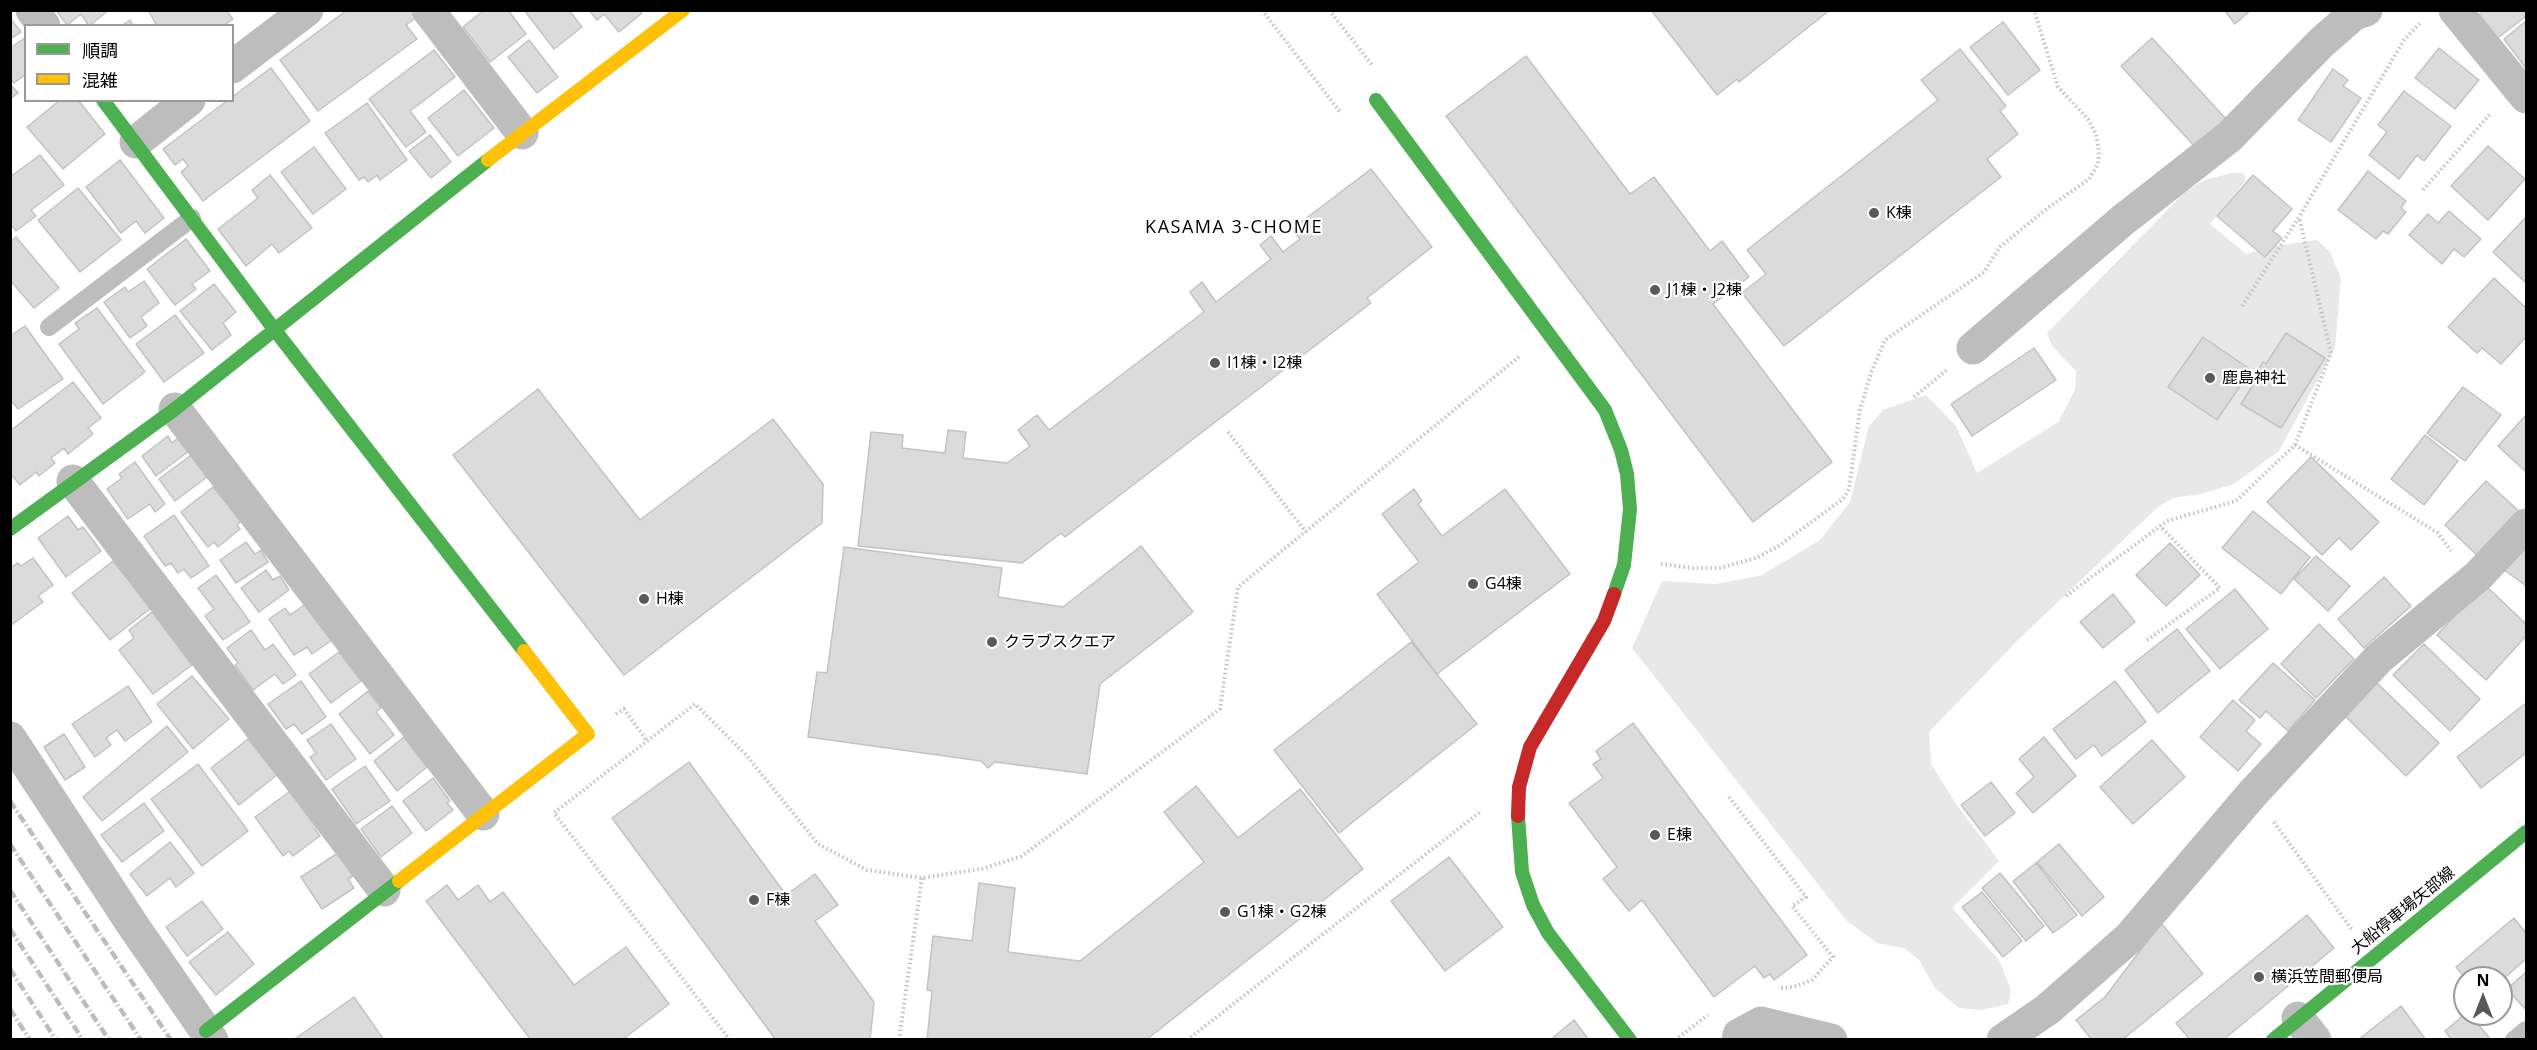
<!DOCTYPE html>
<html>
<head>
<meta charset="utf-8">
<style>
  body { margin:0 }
  #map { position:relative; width:2537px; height:1050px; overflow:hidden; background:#fff; font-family:"Open Sans","Noto Sans JP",sans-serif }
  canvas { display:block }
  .frame { position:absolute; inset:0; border:12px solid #000; pointer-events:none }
  .legend { position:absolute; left:24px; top:24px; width:210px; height:78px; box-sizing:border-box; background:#fff; border:2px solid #999; margin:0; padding:8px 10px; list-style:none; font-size:18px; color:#000 }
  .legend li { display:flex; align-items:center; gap:12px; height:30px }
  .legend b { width:30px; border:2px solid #999 }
  .north { position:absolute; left:2453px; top:966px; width:60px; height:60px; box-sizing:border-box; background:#fff; border:2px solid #999; border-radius:50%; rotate:0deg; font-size:16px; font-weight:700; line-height:24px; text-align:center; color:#000 }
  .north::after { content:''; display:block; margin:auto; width:21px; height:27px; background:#595959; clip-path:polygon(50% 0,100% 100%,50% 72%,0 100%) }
</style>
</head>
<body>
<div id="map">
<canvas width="2537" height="1050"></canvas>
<div class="frame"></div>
<ul class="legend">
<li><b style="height:8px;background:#4caf50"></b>順調</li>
<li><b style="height:8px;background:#ffc107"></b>混雑</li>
</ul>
<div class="north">N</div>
</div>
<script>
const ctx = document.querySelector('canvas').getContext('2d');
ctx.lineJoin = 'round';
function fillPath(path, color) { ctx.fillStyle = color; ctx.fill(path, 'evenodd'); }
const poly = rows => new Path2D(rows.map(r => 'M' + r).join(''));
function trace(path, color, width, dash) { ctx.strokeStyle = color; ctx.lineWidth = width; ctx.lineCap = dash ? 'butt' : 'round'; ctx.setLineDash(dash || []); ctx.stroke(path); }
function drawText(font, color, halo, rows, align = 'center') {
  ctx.font = font + ' "Open Sans","Noto Sans JP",sans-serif'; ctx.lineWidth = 4.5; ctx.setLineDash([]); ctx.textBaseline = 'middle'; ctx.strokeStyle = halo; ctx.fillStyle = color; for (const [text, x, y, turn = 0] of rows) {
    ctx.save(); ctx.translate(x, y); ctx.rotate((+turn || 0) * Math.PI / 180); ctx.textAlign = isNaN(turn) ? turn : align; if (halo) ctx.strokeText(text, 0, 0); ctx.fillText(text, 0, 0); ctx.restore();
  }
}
fillPath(poly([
  [2230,173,2243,173,2246,180,2210,224,2246,254,2275,246,2317,240,2330,252,2341,279,2335,348,2279,451,2234,484,2201,494,2173,498,2159,506,2019,639,1929,732,1931,764,1956,804,1999,861,1952,908,1999,960,2011,990,2008,1004,1981,1010,1959,1008,1935,988,1919,960,1904,948,1877,943,1847,921,1632,648,1662,581,1716,584,1762,575,1820,540,1850,502,1869,426,1883,410,1926,395,1956,426,1977,473,2058,422,2075,390,2076,371,2052,346,2047,333,2183,194,2202,181]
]), '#e8e8e8');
const building = poly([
  [56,10,109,10,89,26,81,14,67,25,56,10],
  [148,10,226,10,233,19,223,26,157,26,148,10],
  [347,10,412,10,417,17,406,25,417,39,318,111,280,60,347,10],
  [484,10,508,10,526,34,490,62,463,27,484,10],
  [524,10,569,10,582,27,554,49,524,10],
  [589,10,639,10,642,13,619,32,604,14,597,20,589,10],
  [1651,10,1830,10,1739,82,1737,79,1717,95,1651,10],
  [2224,10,2251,10,2235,24,2224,10],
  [2485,10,2526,10,2526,16,2494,41,2476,18,2485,10],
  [10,18,21,32,10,39,10,18],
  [130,20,133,26,121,26,130,20],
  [2526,21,2526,66,2525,67,2504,39,2526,21],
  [2003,22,2040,70,2008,95,1970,47,2003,22],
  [26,37,26,74,14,83,10,78,10,48,26,37],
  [2152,38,2227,120,2196,148,2121,66,2152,38],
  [529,40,558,77,537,93,508,57,529,40],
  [2439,48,2479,80,2455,109,2415,78,2439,48],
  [1960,49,2006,106,2000,111,2018,134,1987,159,2001,177,1784,346,1742,293,1766,274,1747,250,1938,100,1921,80,1960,49],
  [434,50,455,77,410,111,426,132,406,147,369,99,434,50],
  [1526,56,1630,194,1654,177,1710,251,1722,241,1749,277,1713,304,1832,462,1753,522,1446,116,1526,56],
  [271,68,310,121,203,201,181,172,188,166,183,159,175,165,163,149,228,100,232,100,232,97,271,68],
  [2333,69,2348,80,2343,86,2361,98,2331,142,2298,120,2333,69],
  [10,84,18,93,10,99,10,84],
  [464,90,494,128,458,156,428,118,464,90],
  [2404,91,2451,126,2424,161,2417,155,2399,179,2369,155,2387,132,2378,125,2404,91],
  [60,100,78,100,105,134,63,169,27,127,60,100],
  [367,103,407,160,380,180,377,175,368,182,364,177,359,180,325,133,367,103],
  [430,135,451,162,431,178,409,151,430,135],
  [2488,146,2525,179,2488,220,2451,186,2488,146],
  [314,147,346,189,313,214,281,172,314,147],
  [40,155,64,185,31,210,36,216,16,231,10,223,10,177,40,155],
  [120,160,164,218,145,233,136,221,121,233,86,187,120,160],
  [1371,169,1432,247,1367,298,1371,303,1065,537,1061,533,1022,563,858,546,871,432,903,435,902,448,945,453,948,430,966,432,963,458,1007,463,1030,446,1018,430,1037,415,1049,430,1204,312,1190,292,1202,282,1216,302,1271,259,1260,245,1271,236,1283,252,1300,239,1292,229,1371,169],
  [2368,171,2406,201,2401,208,2406,212,2388,234,2383,231,2376,239,2338,210,2368,171],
  [270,175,312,228,279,253,272,244,246,266,218,229,258,198,252,190,270,175],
  [2253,175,2292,209,2273,231,2282,238,2265,257,2217,216,2253,175],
  [78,188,121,240,80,272,38,220,78,188],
  [2449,211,2481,239,2464,257,2454,249,2442,264,2409,235,2428,214,2438,223,2449,211],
  [2526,217,2526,283,2493,252,2526,217],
  [16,237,59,288,34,308,10,280,10,242,16,237],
  [186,239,210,271,192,284,196,289,175,305,147,269,186,239],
  [2494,278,2526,308,2526,337,2501,364,2482,348,2477,353,2448,327,2494,278],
  [144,281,159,303,141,317,147,326,130,338,104,302,125,287,128,292,144,281],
  [214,284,236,312,223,323,231,335,212,350,180,311,214,284],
  [97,308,145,372,103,404,59,344,79,329,75,323,97,308],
  [175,315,204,353,164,382,136,344,175,315],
  [25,326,63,379,18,409,10,399,10,336,25,326],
  [2286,333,2325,358,2281,428,2241,404,2258,377,2255,376,2263,362,2266,364,2286,333],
  [2203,337,2251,370,2217,420,2168,387,2203,337],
  [2034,348,2056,380,1972,436,1951,404,2034,348],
  [73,382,101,418,88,428,93,434,68,454,64,448,51,458,55,463,39,476,36,472,20,485,10,473,10,431,73,382],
  [2463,387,2501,415,2465,461,2427,433,2463,387],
  [538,389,640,520,773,419,823,484,822,523,624,675,453,455,538,389],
  [2526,415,2526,472,2498,446,2526,415],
  [2425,435,2458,461,2424,505,2391,479,2425,435],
  [168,436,172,443,179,437,189,451,156,476,142,456,168,436],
  [191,455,207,477,175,501,159,479,191,455],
  [2311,457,2379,522,2351,550,2339,538,2322,555,2267,502,2311,457],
  [135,462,165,504,155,512,150,504,128,519,107,489,122,478,119,474,135,462],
  [2486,481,2521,513,2480,558,2445,525,2486,481],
  [213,487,241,521,237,525,240,529,218,547,214,542,208,547,181,512,213,487],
  [1414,489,1422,501,1418,504,1442,536,1505,489,1570,574,1437,674,1377,594,1419,562,1382,514,1414,489],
  [2253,511,2310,557,2281,594,2222,548,2253,511],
  [174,515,209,566,191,578,184,569,178,573,171,563,165,566,144,536,174,515],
  [68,516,78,530,83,527,101,551,66,577,38,538,68,516],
  [2526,540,2526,586,2503,569,2526,540],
  [246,542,255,554,261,550,268,562,236,583,220,560,246,542],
  [2170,543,2200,575,2166,606,2136,575,2170,543],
  [1141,546,1193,612,1100,684,1087,774,995,762,988,768,981,761,808,737,817,672,827,673,844,547,1002,568,998,597,1063,607,1141,546],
  [2316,556,2350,586,2328,611,2294,579,2316,556],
  [33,558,53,585,38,596,43,602,10,626,10,568,18,563,21,566,33,558],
  [113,561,151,608,110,640,72,593,113,561],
  [266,570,273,580,280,576,289,590,259,612,241,588,266,570],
  [216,575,250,622,223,640,205,616,214,609,198,588,216,575],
  [2384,577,2411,606,2364,648,2338,619,2384,577],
  [2484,584,2526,624,2526,636,2486,680,2437,635,2484,584],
  [2235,589,2268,629,2220,669,2186,629,2235,589],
  [2113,594,2135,622,2103,648,2080,622,2113,594],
  [306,604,332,640,312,654,307,647,294,655,269,619,285,608,290,615,306,604],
  [152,612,192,665,153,694,119,650,134,638,129,630,152,612],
  [2319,624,2354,659,2316,698,2281,664,2319,624],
  [2177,629,2210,671,2158,713,2125,670,2177,629],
  [251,630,265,650,273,644,296,675,283,684,275,674,253,690,235,665,238,663,227,648,251,630],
  [1411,642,1477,724,1339,833,1274,750,1411,642],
  [2424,644,2480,699,2450,731,2393,675,2424,644],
  [339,652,361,681,331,703,309,674,339,652],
  [2273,663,2315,700,2288,731,2266,711,2260,718,2239,700,2273,663],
  [192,676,229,719,193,749,157,704,192,676],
  [301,681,326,717,302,734,294,724,286,729,268,704,301,681],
  [2115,681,2146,722,2102,756,2094,745,2076,759,2053,729,2115,681],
  [2377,683,2439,743,2406,776,2345,716,2377,683],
  [128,686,152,722,125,741,117,730,106,738,111,745,95,757,72,724,128,686],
  [368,691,381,708,376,712,394,735,370,754,339,714,368,691],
  [2233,700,2255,720,2246,731,2261,744,2238,771,2200,737,2233,700],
  [2526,703,2526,753,2481,788,2457,757,2526,703],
  [1633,723,1807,955,1774,980,1770,974,1764,978,1755,966,1714,997,1642,900,1629,911,1603,879,1617,867,1569,803,1603,778,1593,764,1601,759,1596,751,1633,723],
  [331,724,356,759,326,780,310,757,316,753,307,740,331,724],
  [167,726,188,752,102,821,83,797,167,726],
  [64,734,85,767,65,780,44,747,64,734],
  [404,737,427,767,397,791,374,761,404,737],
  [2044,737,2076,776,2033,813,2016,793,2034,777,2019,759,2044,737],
  [248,739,277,775,239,805,211,768,248,739],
  [2152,740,2185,777,2133,824,2100,787,2152,740],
  [689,762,786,895,815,874,838,905,815,921,874,1002,870,1040,776,1040,612,818,689,762],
  [198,764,248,831,202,866,151,799,198,764],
  [365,766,390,801,356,824,332,789,365,766],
  [433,778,450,801,447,803,453,810,426,831,403,801,433,778],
  [1991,782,2015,813,1985,836,1961,805,1991,782],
  [1196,786,1238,838,1300,789,1363,869,1146,1040,927,1040,932,991,927,990,933,936,972,941,979,883,1015,888,1008,952,1080,961,1204,862,1164,812,1196,786],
  [293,789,320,825,315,829,320,836,293,856,289,851,283,856,255,817,293,789],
  [144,803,164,831,122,862,101,835,144,803],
  [392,806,412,833,381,857,361,829,392,806],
  [170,842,194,873,176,887,170,878,147,896,130,874,170,842],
  [2059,844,2104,897,2082,916,2037,862,2059,844],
  [338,853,353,876,348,879,354,888,322,909,301,877,338,853],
  [1449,857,1503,927,1445,971,1391,901,1449,857],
  [2036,863,2077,915,2053,933,2013,881,2036,863],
  [2000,873,2044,926,2026,941,1982,888,2000,873],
  [447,885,458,900,478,885,490,902,503,892,574,985,626,947,669,1004,622,1040,531,1040,426,901,447,885],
  [1982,892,2022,941,2003,957,1962,907,1982,892],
  [202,901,223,929,187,956,166,927,202,901],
  [2307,915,2334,948,2223,1040,2190,1040,2176,1023,2307,915],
  [2514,918,2526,933,2526,959,2501,981,2501,978,2465,978,2456,967,2514,918],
  [2161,923,2203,974,2122,1040,2092,1040,2076,1020,2105,997,2161,923],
  [228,932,254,964,216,995,189,962,228,932],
  [2526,972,2526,1010,2507,989,2526,972],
  [354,997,384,1040,293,1040,354,997],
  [2401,1006,2426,1040,2358,1040,2401,1006],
  [2465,1014,2470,1014,2491,1040,2452,1040,2445,1031,2465,1014],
  [1574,1020,1589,1040,1550,1040,1574,1020]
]);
fillPath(building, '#dbdbdb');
trace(building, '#c3c3c3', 1.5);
trace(poly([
  [1262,10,1340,112],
  [1329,10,1372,65],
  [2423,190,2491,113],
  [2242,306,2299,217,2404,40,2421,22],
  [1914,397,1948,369],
  [1228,432,1306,532],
  [2295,445,2438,533,2451,551],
  [1661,564,1693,568,1720,568,1756,558,1777,547,1843,499,1849,489,1860,410,1871,373,1885,340,1984,272,2000,247,2045,210,2089,179,2098,164,2099,151,2096,134,2088,119,2058,87,2034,10],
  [2066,596,2167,521,2236,501,2295,445,2331,353,2299,217],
  [2147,640,2220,588,2160,526],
  [616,714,624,709,647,741],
  [1729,797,1806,897,1792,906,1833,957,1812,980,1793,987,1778,988],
  [2274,822,2352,930],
  [730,1040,554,813,695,704,746,755,818,844,867,870,922,878,981,869,1022,856,1220,709,1238,587,1520,356],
  [899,1040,922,878],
  [1187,1040,1480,812],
  [1675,1040,1708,1015]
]), '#c2c2c2', 4, [1.5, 3]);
trace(poly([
  [49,327,192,218],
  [2514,1040,2526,1030]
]), '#bdbdbd', 18);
trace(poly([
  [32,10,44,26],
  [428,10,522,133],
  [2455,10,2526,97],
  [232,67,307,10],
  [136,142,189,100],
  [1973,348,2123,220,2229,137,2322,42,2354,14,2366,10],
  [175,409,483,814],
  [73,481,384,890],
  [10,738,134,927,212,1040],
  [2298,1018,2315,1040],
  [1738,1040,1739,1035,1761,1023,1831,1040],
  [2003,1040,2048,1009,2129,938,2253,793,2379,658,2478,576,2526,525]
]), '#bdbdbd', 33);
trace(poly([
  [103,100,274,329,524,651],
  [1376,100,1605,410,1621,450,1627,474,1630,509,1624,565,1614,594],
  [10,529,175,409,488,160],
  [1518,816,1522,872,1533,905,1548,933,1630,1040],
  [206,1031,399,881],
  [2273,1040,2526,832]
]), '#4caf50', 14);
trace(poly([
  [488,160,683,10],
  [399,881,588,734,524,651]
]), '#ffc107', 14);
trace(poly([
  [1518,816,1519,787,1530,747,1604,621,1614,594]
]), '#c62828', 14);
trace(poly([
  [10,801,171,1040],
  [10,844,141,1040],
  [10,890,109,1040],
  [10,929,83,1040],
  [10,969,56,1040],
  [10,1009,30,1040]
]), '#bdbdbd', 4.5, [9, 3, 1.5, 3]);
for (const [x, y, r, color] of [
  [1874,213,6,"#595959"],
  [1655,290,6,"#595959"],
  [1215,363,6,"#595959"],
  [2210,378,6,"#595959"],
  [1473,584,6,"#595959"],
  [644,599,6,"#595959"],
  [992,642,6,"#595959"],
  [1655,835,6,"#595959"],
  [754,900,6,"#595959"],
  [1225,912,6,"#595959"],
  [2259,977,6,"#595959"]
]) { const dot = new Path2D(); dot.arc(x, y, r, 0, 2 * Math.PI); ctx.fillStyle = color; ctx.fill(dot); trace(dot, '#fff', 2); }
drawText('16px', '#000', '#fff', [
  ["K棟",1886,213],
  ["J1棟・J2棟",1667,290],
  ["I1棟・I2棟",1227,363],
  ["鹿島神社",2222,378],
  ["G4棟",1485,584],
  ["H棟",656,599],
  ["クラブスクエア",1004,642],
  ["E棟",1667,835],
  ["F棟",766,900],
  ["G1棟・G2棟",1237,912],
  ["横浜笠間郵便局",2271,977]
], 'left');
drawText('16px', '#000', '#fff', [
  ["大船停車場矢部線",2403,911,-39]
]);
ctx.letterSpacing = '1.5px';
drawText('18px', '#000', '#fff', [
  ["KASAMA 3-CHOME",1234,228]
]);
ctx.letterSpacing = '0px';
</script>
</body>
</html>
